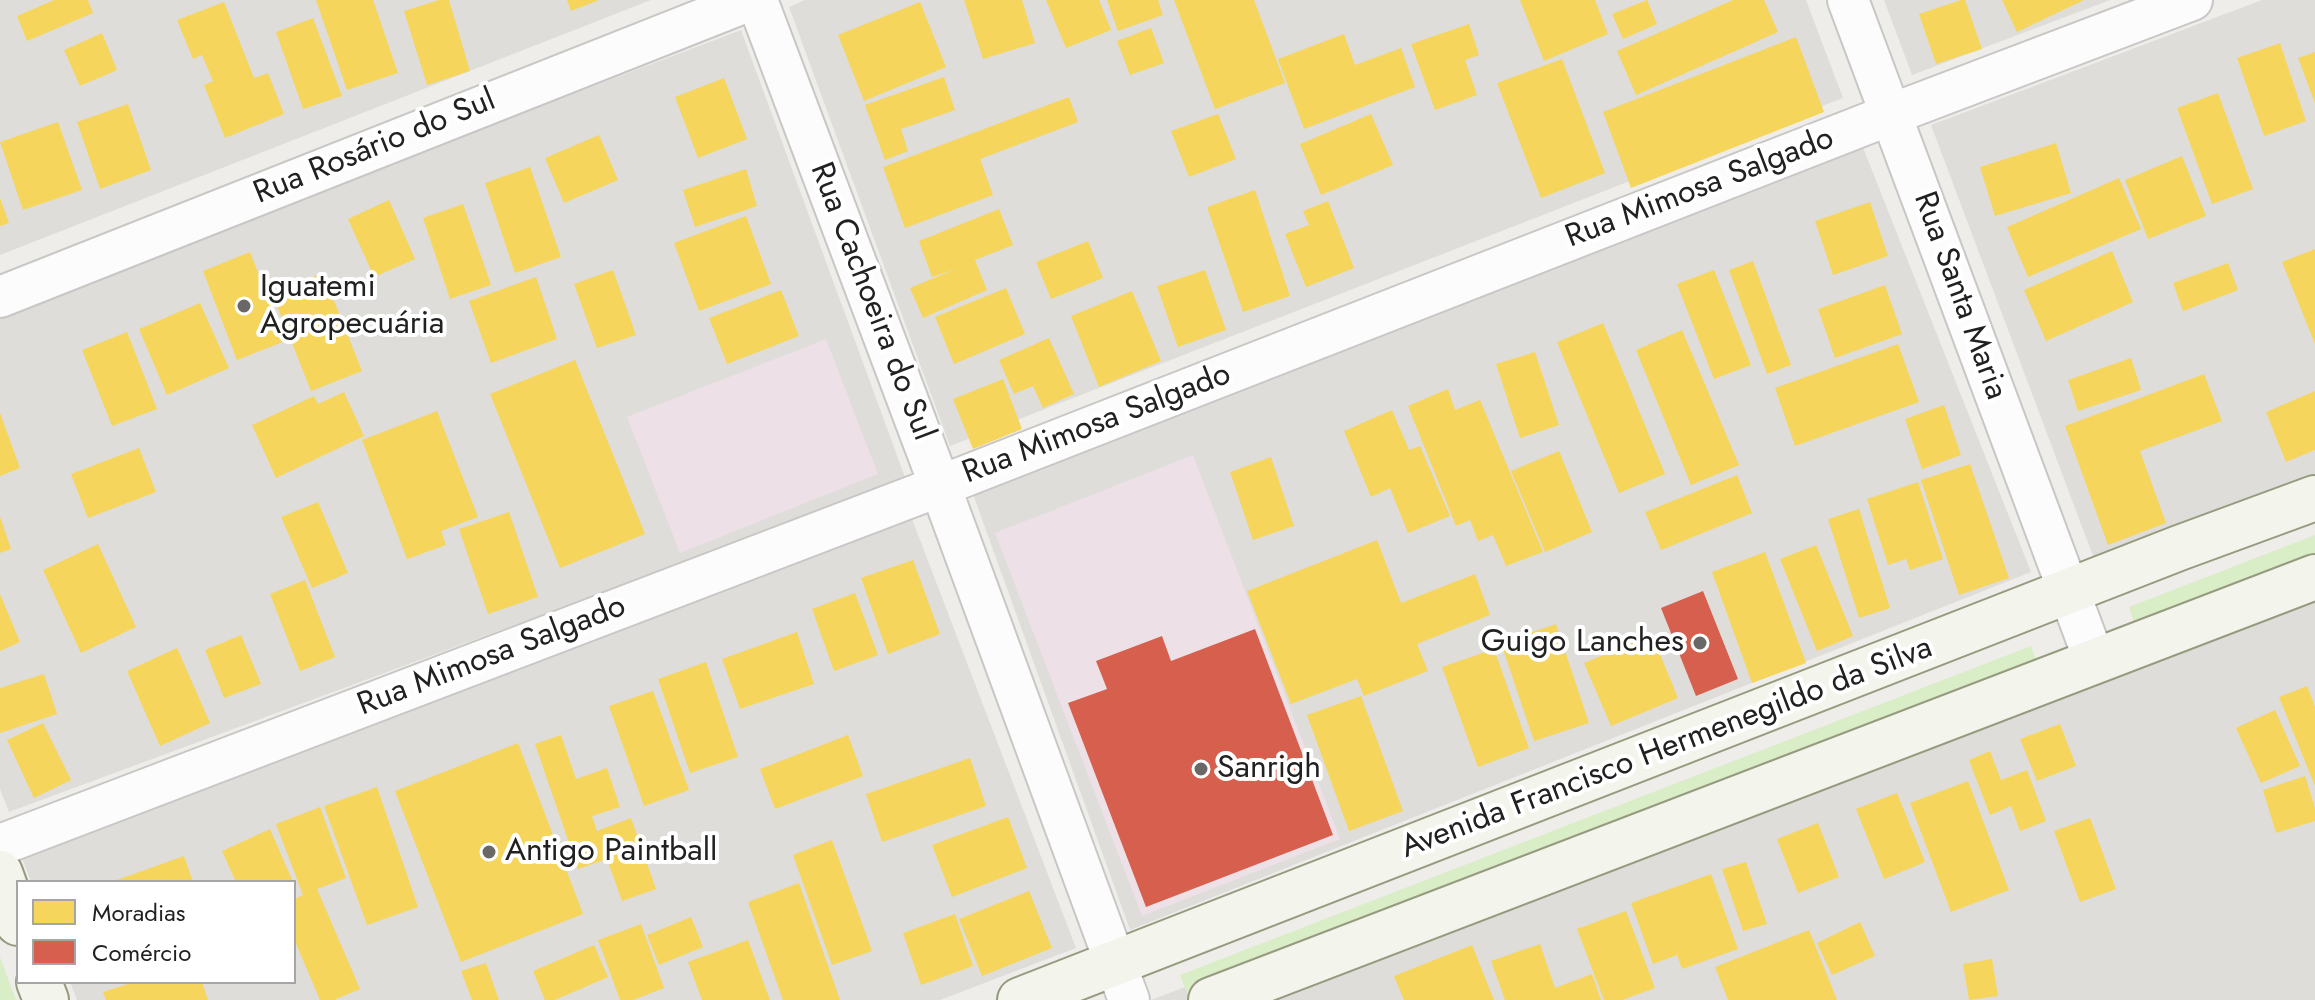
<!DOCTYPE html>
<html>
<head>
<meta charset="utf-8">
<style>
  body { margin:0 }
  #map { position:relative; width:2315px; height:1000px; overflow:hidden; background:#efede9; font-family:Jost,sans-serif }
  canvas { display:block }
  .legend { position:absolute; left:16px; top:880px; width:280px; height:104px; box-sizing:border-box; background:#fff; border:2px solid #a6a6a6; margin:0; padding:10px 14px; list-style:none; font-size:24px; color:#212121 }
  .legend li { display:flex; align-items:center; gap:16px; height:40px }
  .legend b { width:40px; border:2px solid #a6a6a6 }
</style>
</head>
<body>
<div id="map">
<canvas width="2315" height="1000"></canvas>
<ul class="legend">
<li><b style="height:22px;background:#f6d55c"></b>Moradias</li>
<li><b style="height:22px;background:#d6604d"></b>Comércio</li>
</ul>
</div>
<script>
const ctx = document.querySelector('canvas').getContext('2d');
ctx.lineJoin = 'round';
function fillPath(path, color) { ctx.fillStyle = color; ctx.fill(path, 'evenodd'); }
const poly = rows => new Path2D(rows.map(r => 'M' + r).join(''));
function trace(path, color, width, dash) { ctx.strokeStyle = color; ctx.lineWidth = width; ctx.lineCap = dash ? 'butt' : 'round'; ctx.setLineDash(dash || []); ctx.stroke(path); }
function drawText(font, color, halo, rows, align = 'center') {
  ctx.font = font + ' Jost,sans-serif'; ctx.lineWidth = 8; ctx.setLineDash([]); ctx.textBaseline = 'middle'; ctx.strokeStyle = halo; ctx.fillStyle = color; for (const [text, x, y, turn = 0] of rows) {
    ctx.save(); ctx.translate(x, y); ctx.rotate((+turn || 0) * Math.PI / 180); ctx.textAlign = isNaN(turn) ? turn : align; if (halo) ctx.strokeText(text, 0, 0); ctx.fillText(text, 0, 0); ctx.restore();
  }
}
fillPath(poly([
  [0,0,651,0,0,255],
  [805,0,1806,0,1843,98,950,446,789,7],
  [1884,0,2110,0,1912,75],
  [2262,0,2315,0,2315,477,2096,564,1931,125],
  [741,30,906,480,9,812,0,789,0,312],
  [1858,135,2031,572,1130,930,969,483],
  [912,519,1076,948,940,1000,77,1000,70,982,294,982,294,882,31,882,22,858],
  [2315,556,2315,1000,1151,1000]
]), '#deddda');
fillPath(poly([
  [826,339,878,474,680,553,627,417],
  [1193,455,1340,839,1142,916,995,533]
]), '#ede1e7');
fillPath(poly([
  [2315,535,2315,563,2137,632,2129,607],
  [2031,646,2040,672,1190,1000,1180,975],
  [0,957,16,1000,0,1000]
]), '#d9edc7');
fillPath(poly([
  [54,0,88,0,93,13,27,41,17,16],
  [316,0,373,0,398,73,347,90],
  [439,0,449,0,470,71,427,85,404,11],
  [567,0,599,0,571,11],
  [964,0,1022,0,1035,43,983,59],
  [1046,0,1099,0,1111,30,1066,48],
  [1107,0,1158,0,1163,15,1118,31],
  [1174,0,1254,0,1285,83,1215,109],
  [1520,0,1595,0,1608,34,1544,61],
  [1647,0,1657,24,1623,39,1612,14],
  [1733,0,1764,0,1778,32,1636,95,1617,51],
  [1961,0,1965,0,1982,49,1936,64,1919,14],
  [2002,0,2084,0,2017,32],
  [224,2,254,78,268,73,284,114,225,138,204,85,213,81,202,55,193,59,177,20],
  [920,2,946,67,864,101,838,35],
  [313,18,342,96,303,109,276,32],
  [1469,24,1479,55,1465,60,1477,95,1435,110,1411,44],
  [1151,28,1164,63,1130,75,1117,41],
  [102,33,117,70,80,86,64,50],
  [1344,34,1355,65,1401,48,1415,87,1304,129,1278,59],
  [1796,37,1824,112,1631,188,1603,112],
  [2280,43,2306,121,2264,136,2237,58],
  [2315,52,2315,103,2298,58],
  [1562,59,1605,173,1541,198,1497,83],
  [944,77,955,110,901,129,908,151,885,160,865,105],
  [724,78,747,139,698,158,675,97],
  [2218,93,2253,189,2212,204,2177,108],
  [1069,97,1078,122,980,159,993,195,905,228,883,167],
  [128,104,151,170,100,189,77,122],
  [1218,114,1236,159,1189,177,1171,131],
  [1371,114,1393,165,1321,195,1300,144],
  [58,122,82,190,23,210,0,142],
  [599,135,618,180,564,203,545,158],
  [2056,143,2071,193,1995,216,1980,167],
  [2182,156,2206,216,2148,239,2125,180],
  [530,167,561,257,515,273,485,183],
  [746,169,757,206,695,227,683,190],
  [2119,178,2141,229,2028,277,2007,227],
  [1255,190,1290,296,1243,312,1207,207],
  [0,198,9,223,0,226],
  [389,200,415,259,374,277,348,219],
  [1328,201,1354,268,1306,287,1285,234,1309,225,1303,211],
  [1870,202,1888,256,1833,275,1815,221],
  [463,204,491,285,450,299,423,218],
  [999,209,1013,245,975,260,987,290,923,318,910,288,956,269,932,277,919,241],
  [746,216,771,284,699,311,674,243],
  [1088,241,1103,278,1051,299,1036,262],
  [2315,249,2315,344,2282,262],
  [2112,251,2133,302,2046,341,2024,290],
  [250,252,285,341,237,360,203,271],
  [1753,261,1791,365,1767,374,1729,270],
  [2228,263,2238,290,2183,311,2173,283],
  [613,270,636,335,597,348,574,284],
  [1205,270,1226,330,1178,347,1157,286],
  [1714,270,1751,365,1714,379,1677,284],
  [323,273,362,371,311,391,272,293],
  [536,277,557,339,491,363,469,301],
  [1885,285,1902,334,1835,358,1818,309],
  [1006,288,1025,334,954,364,935,317],
  [781,290,799,336,727,364,709,318],
  [1132,291,1161,361,1099,387,1071,316],
  [200,303,229,368,167,395,139,329],
  [1603,323,1665,474,1619,493,1557,342],
  [1682,330,1739,465,1691,485,1636,350],
  [127,332,157,409,112,426,82,350],
  [1049,338,1074,394,1043,408,1033,386,1014,394,999,360],
  [1898,344,1919,402,1795,446,1775,388],
  [1535,352,1559,425,1520,438,1496,364],
  [2131,358,2141,390,2078,411,2068,380],
  [575,360,645,534,560,568,490,394],
  [2204,374,2222,421,2140,451,2166,523,2108,545,2065,426],
  [1003,379,1022,429,973,449,953,399],
  [1448,389,1455,410,1480,400,1543,552,1506,566,1493,535,1478,541,1470,520,1456,526,1408,406],
  [2315,391,2315,450,2286,462,2266,412],
  [344,392,364,436,276,478,252,425,314,396,318,404],
  [1944,405,1961,455,1922,469,1905,419],
  [1392,410,1409,450,1420,446,1450,516,1408,533,1390,488,1371,497,1344,431],
  [437,411,478,517,441,531,446,545,407,559,362,440],
  [0,413,20,468,0,476],
  [139,448,156,492,88,518,71,474],
  [1559,451,1592,532,1545,552,1511,471],
  [1271,457,1294,526,1253,540,1230,472],
  [1970,464,2009,578,1959,595,1921,480],
  [1737,475,1752,513,1661,550,1645,512],
  [1918,482,1943,559,1910,570,1906,559,1888,565,1867,499],
  [318,502,348,573,312,588,281,517],
  [1859,509,1890,608,1859,618,1828,519],
  [509,512,538,597,488,614,459,529],
  [0,517,11,549,0,553],
  [1377,540,1401,603,1475,574,1490,615,1417,644,1428,671,1364,696,1357,679,1291,704,1247,591],
  [98,544,136,627,81,653,43,570],
  [1816,545,1853,636,1817,651,1780,559],
  [1765,552,1806,663,1752,683,1712,572],
  [913,560,940,634,888,654,861,578],
  [305,580,335,657,300,671,270,594],
  [855,593,878,655,834,671,812,609],
  [0,594,20,642,0,651],
  [1556,624,1589,723,1534,741,1501,643],
  [797,632,814,684,740,709,722,659],
  [241,635,261,684,224,698,205,650],
  [1652,635,1678,698,1611,726,1584,663],
  [177,648,210,723,160,746,127,671],
  [1494,649,1529,748,1478,767,1442,667],
  [706,662,738,757,690,773,658,679],
  [44,674,57,714,0,733,0,688],
  [2307,686,2315,707,2315,786,2279,697],
  [653,691,689,790,644,806,609,706],
  [1361,696,1403,811,1349,831,1307,715],
  [2275,710,2300,766,2261,783,2236,728],
  [43,723,71,780,34,798,7,740],
  [2060,724,2076,766,2037,781,2020,739],
  [561,735,576,779,607,768,620,807,592,816,597,831,631,818,656,889,622,901,607,859,578,869,535,744],
  [848,735,863,776,775,809,760,769],
  [518,743,583,914,461,962,395,791],
  [1990,751,2001,780,2027,770,2046,821,2020,831,2011,806,1990,815,1969,760],
  [970,758,986,806,882,842,866,794],
  [2305,776,2315,808,2315,821,2276,833,2263,790],
  [1968,781,2009,890,1951,912,1910,803],
  [377,787,418,907,367,925,324,806],
  [1897,793,1925,862,1884,879,1856,809],
  [320,807,346,878,317,889,360,989,334,1000,320,1000,294,939,294,899,303,895,276,824],
  [1008,817,1027,868,952,897,932,845],
  [2090,818,2116,889,2080,902,2054,831],
  [1818,823,1839,877,1798,893,1777,839],
  [270,829,293,882,236,882,222,851],
  [832,840,872,951,832,965,793,855],
  [184,856,193,882,111,882],
  [1746,862,1767,924,1743,931,1722,869],
  [1711,874,1738,949,1682,969,1677,955,1653,964,1631,903],
  [799,883,840,1000,783,1000,748,902],
  [1029,891,1052,948,982,976,959,919],
  [1626,911,1655,988,1622,1000,1604,1000,1577,929],
  [955,914,973,966,921,985,903,933],
  [691,917,703,947,659,965,647,935],
  [1860,922,1875,956,1832,975,1817,943],
  [641,924,664,988,633,1000,620,1000,598,940],
  [1809,930,1837,1000,1728,1000,1715,967],
  [748,940,770,1000,702,1000,688,962],
  [1540,944,1555,988,1592,974,1601,1000,1505,1000,1491,961],
  [594,945,608,977,555,1000,545,1000,533,971],
  [1472,945,1494,1000,1404,1000,1394,976],
  [1992,959,1998,996,1969,1000,1963,964],
  [486,963,499,1000,472,1000,461,971],
  [134,982,202,982,208,1000,106,1000,103,992]
]), '#f6d55c');
fillPath(poly([
  [1703,591,1738,679,1696,696,1661,608],
  [1255,629,1333,835,1146,907,1068,703,1107,689,1096,661,1162,636,1171,661]
]), '#d6604d');
const street = poly([
  [757,0,940,486,1129,1000],
  [1848,0,2094,659],
  [0,297,751,0],
  [0,845,940,486,1892,114,2192,0]
]);
const secondary = poly([
  [0,873,18,923],
  [39,982,46,1000],
  [1020,1000,2179,548,2315,498],
  [1211,1000,2315,577]
]);
trace(street, '#c8c7c5', 44);
trace(secondary, '#969a7f', 48);
trace(street, '#fdfcfc', 40);
trace(secondary, '#f3f4ec', 44);
for (const [x, y, r, color] of [
  [244,306,8,"#696867"],
  [1700,643,8,"#696867"],
  [1201,769,8,"#696867"],
  [489,852,8,"#696867"]
]) { const dot = new Path2D(); dot.arc(x, y, r, 0, 2 * Math.PI); ctx.fillStyle = color; ctx.fill(dot); trace(dot, '#fff', 3); }
drawText('32px', '#212121', '#fff', [
  ["Rua Rosário do Sul",375,148,-22],
  ["Rua Mimosa Salgado",1700,189,-21],
  ["Rua Santa Maria",1959,296,70],
  ["Rua Cachoeira do Sul",871,302,69],
  ["Rua Mimosa Salgado",1097,425,-21],
  ["Rua Mimosa Salgado",492,657,-21],
  ["Avenida Francisco Hermenegildo da Silva",1667,749,-21]
]);
drawText('32px', '#212121', '#fff', [
  ["Iguatemi",260,288],
  ["Agropecuária",260,325],
  ["Guigo Lanches",1684,643,"right"],
  ["Sanrigh",1217,769],
  ["Antigo Paintball",505,852]
], 'left');
</script>
</body>
</html>
